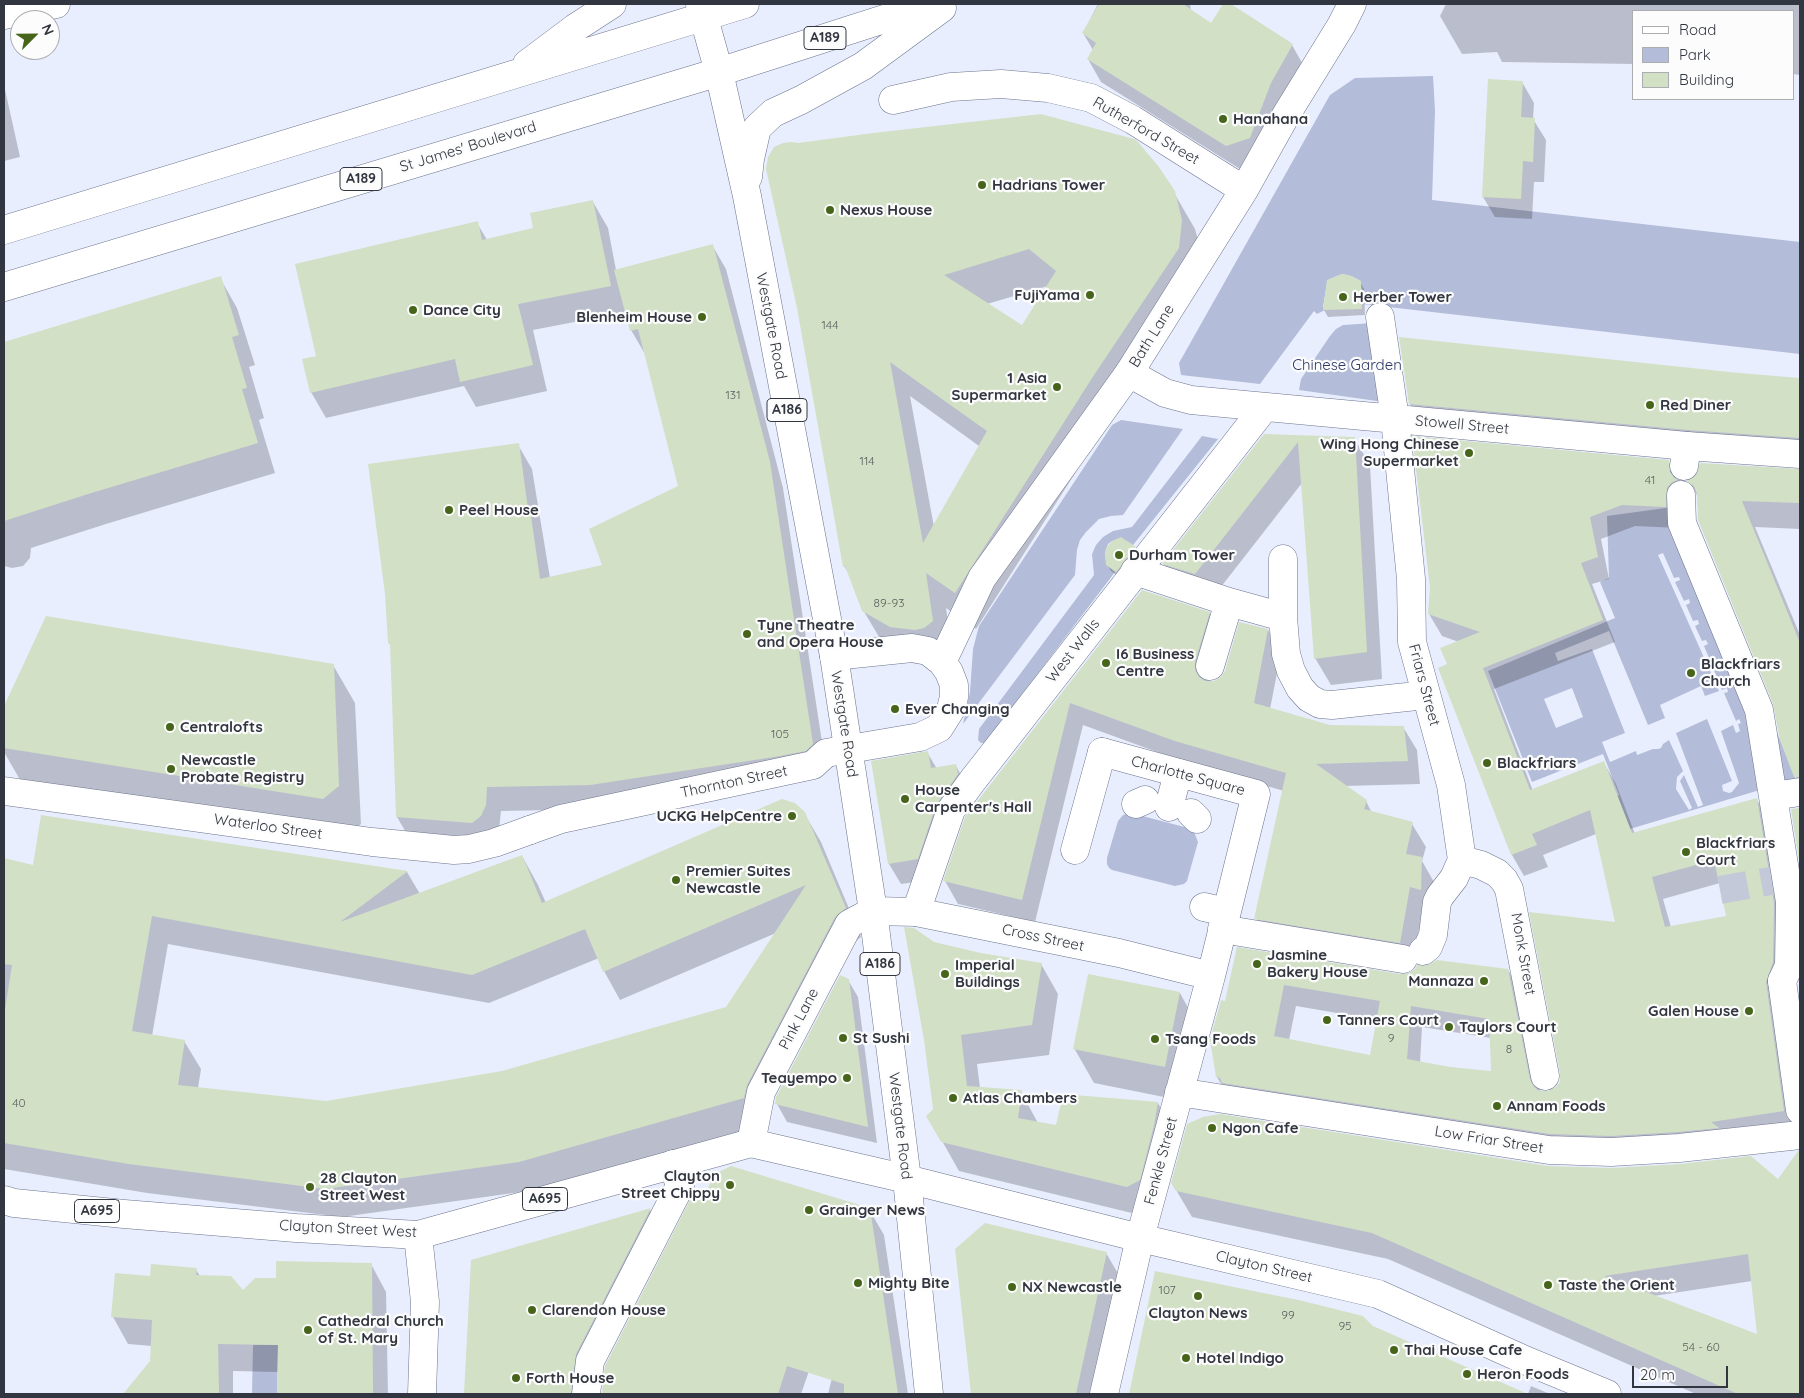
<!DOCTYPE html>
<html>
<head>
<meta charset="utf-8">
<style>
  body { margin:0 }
  #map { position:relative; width:1804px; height:1398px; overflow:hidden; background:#e9eeff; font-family:Quicksand,sans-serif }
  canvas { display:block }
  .frame { position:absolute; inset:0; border:5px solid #323640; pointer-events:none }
  .legend { position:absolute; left:1632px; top:10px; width:162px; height:90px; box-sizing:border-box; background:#fbfcfb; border:1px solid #abadb0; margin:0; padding:6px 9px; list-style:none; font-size:15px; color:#323640 }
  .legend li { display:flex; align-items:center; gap:10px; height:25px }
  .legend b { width:25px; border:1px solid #abadb0 }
  .north { position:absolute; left:10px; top:10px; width:50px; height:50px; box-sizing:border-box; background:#fbfcfb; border:1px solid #abadb0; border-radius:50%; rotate:67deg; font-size:14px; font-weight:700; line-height:20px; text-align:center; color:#323640 }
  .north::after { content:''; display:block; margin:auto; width:18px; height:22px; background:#46651a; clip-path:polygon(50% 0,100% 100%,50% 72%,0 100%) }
  .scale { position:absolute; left:1632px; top:1366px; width:96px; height:22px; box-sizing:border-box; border:2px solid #323640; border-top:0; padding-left:6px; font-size:15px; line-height:18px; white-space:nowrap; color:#323640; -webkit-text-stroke:4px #fbfcfb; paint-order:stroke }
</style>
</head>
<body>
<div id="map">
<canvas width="1804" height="1398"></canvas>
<div class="frame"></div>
<ul class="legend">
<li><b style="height:6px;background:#fff"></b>Road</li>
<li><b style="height:14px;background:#b3bcd8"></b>Park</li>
<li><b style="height:14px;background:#d2e0c5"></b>Building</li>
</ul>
<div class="north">N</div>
<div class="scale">20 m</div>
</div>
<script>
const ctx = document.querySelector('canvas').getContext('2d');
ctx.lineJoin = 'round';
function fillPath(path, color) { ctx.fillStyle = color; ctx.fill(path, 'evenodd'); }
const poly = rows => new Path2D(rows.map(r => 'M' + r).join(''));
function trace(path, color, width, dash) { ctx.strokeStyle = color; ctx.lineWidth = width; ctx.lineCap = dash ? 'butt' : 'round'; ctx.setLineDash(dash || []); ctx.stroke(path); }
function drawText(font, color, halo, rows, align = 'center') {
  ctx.font = font + ' Quicksand,sans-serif'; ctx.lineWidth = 4.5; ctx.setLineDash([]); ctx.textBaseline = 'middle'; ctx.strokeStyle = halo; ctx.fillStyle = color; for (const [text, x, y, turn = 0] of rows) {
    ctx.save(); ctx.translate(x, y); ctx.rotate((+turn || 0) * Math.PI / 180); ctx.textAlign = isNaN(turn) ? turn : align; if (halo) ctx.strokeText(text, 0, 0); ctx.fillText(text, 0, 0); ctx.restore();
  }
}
fillPath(poly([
  [1433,76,1435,111,1432,200,1800,242,1800,354,1362,304,1362,290,1359,280,1351,276,1342,274,1330,279,1327,283,1323,307,1325,310,1317,314,1314,311,1260,384,1181,375,1179,363,1330,95,1355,78],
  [1373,323,1384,402,1299,390,1301,379,1330,336,1336,329,1343,325],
  [1121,420,1183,429,1123,515,1111,516,1099,519,1086,532,1080,540,1077,550,1075,575,963,724,970,692,973,649,979,626,1112,425],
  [1202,436,1218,439,1133,545,1123,539,1112,541,1108,544,1105,553,1106,561,1107,565,1115,572,985,743,981,743,978,740,979,729,1094,575,1092,554,1096,545,1103,537,1113,531,1132,527],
  [1687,505,1754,716,1763,789,1600,838,1590,809,1619,795,1603,754,1532,782,1488,671,1615,618,1600,582,1609,578,1607,516],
  [1663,553,1674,578,1679,577,1680,580,1675,582,1684,601,1689,599,1690,603,1686,605,1693,621,1698,620,1699,624,1695,626,1702,641,1706,640,1708,644,1704,646,1710,660,1714,659,1716,663,1712,665,1722,690,1727,688,1728,692,1724,693,1736,721,1739,719,1741,723,1738,724,1740,731,1736,733,1733,725,1721,731,1739,783,1732,792,1729,793,1723,791,1722,785,1732,781,1707,719,1676,733,1703,805,1698,807,1684,775,1680,781,1692,808,1689,810,1676,789,1677,777,1683,771,1669,740,1663,744,1661,748,1658,749,1653,749,1637,755,1636,751,1610,762,1602,742,1625,733,1592,649,1558,661,1555,653,1609,631,1648,725,1665,718,1660,705,1701,686,1705,696,1719,691,1658,555],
  [1572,688,1583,717,1556,728,1544,699],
  [1765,702,1796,780,1779,787],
  [1131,813,1192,829,1194,832,1198,842,1187,881,1184,884,1175,886,1112,870,1109,868,1107,864,1107,858,1118,821,1123,815],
  [253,1345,278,1345,277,1394,252,1394]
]), '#b3bcd8');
fillPath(poly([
  [1098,4,1190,4,1191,11,1211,24,1225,4,1229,4,1292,45,1305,68,1263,160,1240,169,1101,82,1088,59,1093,50,1083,33],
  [1446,4,1800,4,1800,75,1793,74,1793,11,1633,11,1633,64,1502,62,1497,52,1462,54,1440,16],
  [1522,82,1534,103,1533,119,1546,140,1544,182,1534,182,1532,219,1495,217,1483,197],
  [4,85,20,157,4,161],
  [1173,191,1195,229,1203,258,1114,412,976,629,946,608,953,658,936,666,912,663,885,647,863,610,852,579,844,566,798,308],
  [1048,286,1023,327,987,304],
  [910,396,979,446,934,527],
  [593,202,608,228,616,270,712,245,726,269,783,488,826,768,603,809,501,811,499,830,494,840,411,841,397,817,391,646,389,643,518,445,532,469,550,578,604,566,680,487,645,354,631,330,626,312,533,330,547,391,476,407,464,386,326,418,311,392,318,357,477,223,487,240,534,229],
  [220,278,237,308,255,365,249,367,264,418,259,420,275,473,106,524,31,548,30,558,23,566,12,568,4,566,4,343],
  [1328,281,1360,282,1364,289,1365,315,1328,317,1324,310],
  [1400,338,1739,375,1800,380,1800,455,1425,430,1410,404],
  [1264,435,1354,438,1370,465,1382,679,1331,685,1315,658,1302,483,1210,601,1179,590,1164,564],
  [1668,461,1681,483,1678,528,1635,526,1601,539,1609,579,1592,584,1615,642,1494,689,1533,791,1604,763,1616,784,1635,834,1757,800,1769,821,1786,926,1796,1133,1691,1154,1230,1099,1217,1077,1226,1003,1237,949,1400,976,1508,970,1520,992,1540,1092,1549,1092,1556,1088,1561,1081,1616,924,1596,834,1543,855,1548,867,1524,876,1512,855,1439,669,1448,664,1459,642,1442,636,1429,614],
  [1720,883,1727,917,1671,927,1663,899],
  [1296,1006,1378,1020,1371,1056,1289,1040],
  [1422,1027,1491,1038,1492,1073,1420,1063],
  [1712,465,1800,476,1800,529,1755,527,1800,635,1800,785,1795,776,1775,704,1698,497,1689,481],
  [1135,548,1138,554,1120,578,1111,571,1107,564],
  [1142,591,1209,613,1222,636,1209,682,1214,682,1222,678,1268,630,1281,653,1270,709,1330,726,1403,727,1417,750,1420,784,1345,786,1366,801,1372,813,1412,824,1426,847,1422,861,1434,882,1423,909,1412,965,1269,941,1256,918,1284,791,1190,764,1083,725,1035,922,958,904,945,881],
  [46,617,333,665,355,703,361,824,346,837,23,785,4,752,4,709],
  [927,752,937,769,956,766,967,786,929,880,901,884,889,864],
  [1800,808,1800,860,1792,810],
  [804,813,821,842,861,937,851,945,763,1114,760,1127,535,1190,342,1217,147,1193,4,1169,4,859,34,867,42,816,407,872,420,894,522,856,538,885,546,903],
  [776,933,727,1008,502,1072,326,1102,198,1088,201,1069,184,1041,152,1036,168,944,489,1003,599,958,604,971,620,1000],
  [933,943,980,954,1041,964,1058,994,1049,1055,977,1064,980,1088,1021,1092,1038,1123,1057,1126,1158,1103,1175,1133,1144,1216,959,1171,928,1116,934,1109],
  [848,980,858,997,877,1143,787,1122,777,1104],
  [1180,993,1199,1028,1184,1101,1094,1083,1074,1048],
  [1799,1152,1800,1394,1696,1394,1388,1259,1192,1217,1172,1183,1548,1167,1778,1180],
  [1752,1281,1758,1335,1654,1296],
  [869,1209,884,1235,908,1394,828,1394,861,1262,848,1259,801,1394,603,1394,606,1366],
  [650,1210,665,1235,588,1394,465,1394,472,1261],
  [956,1250,1106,1253,1123,1282,1099,1394,973,1394],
  [371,1264,386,1292,388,1394,278,1394,278,1372,233,1371,233,1394,125,1394,151,1362,152,1346,128,1344,113,1317,151,1277,196,1270,200,1276,243,1292,277,1279],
  [1156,1273,1373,1328,1525,1394,1130,1394],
  [1531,1386,1550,1394,1528,1394]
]), '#0003');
fillPath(poly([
  [1099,4,1183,4,1211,23,1223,4,1231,4,1293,44,1271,83,1250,138,1226,146,1087,59,1096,43,1082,33],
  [1488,79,1523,81,1521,117,1535,118,1533,162,1523,161,1521,199,1482,197],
  [1041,114,1134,139,1138,142,1159,167,1175,191,1182,220,1179,248,1094,375,955,593,926,573,933,621,924,628,915,630,890,627,862,611,845,566,843,567,797,308,766,169,768,157,774,147,783,143,791,142,798,143,873,133],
  [1029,249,1056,271,1022,325,944,275],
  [890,362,987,431,923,543],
  [593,200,611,286,518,304,533,365,460,382,455,359,310,393,302,359,316,356,295,264,478,221,482,240,533,228,530,213],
  [713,244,770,462,813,744,806,751,774,757,590,785,487,787,486,805,481,816,472,823,396,817,390,643,388,643,385,594,368,464,519,443,528,509,530,509,540,579,602,565,589,529,678,486,638,329,630,331,614,270],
  [1342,274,1351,276,1361,281,1362,309,1323,310,1327,280],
  [221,276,239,335,232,337,247,388,242,389,258,443,88,494,4,521,4,342],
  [1399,337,1739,373,1800,378,1800,438,1688,430,1409,404],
  [1264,434,1355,437,1367,652,1314,659,1298,442,1195,574,1162,564],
  [1412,436,1669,460,1670,472,1674,478,1678,480,1672,482,1667,488,1666,507,1622,505,1590,517,1598,557,1581,563,1603,620,1483,668,1530,790,1604,761,1632,833,1757,798,1774,903,1773,962,1766,982,1784,1111,1711,1122,1719,1128,1678,1132,1611,1136,1550,1134,1222,1083,1220,1078,1216,1077,1210,1040,1221,1000,1225,1001,1237,947,1400,974,1409,973,1415,969,1417,965,1426,966,1437,960,1508,969,1530,1079,1534,1087,1539,1091,1548,1091,1556,1087,1560,1082,1560,1073,1529,912,1615,922,1590,810,1532,834,1537,845,1511,855,1438,668,1447,664,1440,648,1480,632,1428,614,1430,587],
  [1714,860,1726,916,1665,927,1652,877],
  [1284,985,1380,1001,1370,1055,1274,1036],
  [1411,1006,1489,1019,1491,1071,1450,1067,1407,1059],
  [1700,463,1800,469,1800,503,1742,501,1800,643,1800,777,1794,777,1780,740,1773,704,1698,520,1697,494,1694,486,1687,481,1696,475],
  [1121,537,1136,547,1116,572,1106,565,1105,553,1106,548,1112,541],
  [1142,590,1210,612,1195,662,1195,670,1199,677,1205,681,1214,681,1221,677,1225,671,1239,622,1268,629,1254,703,1330,725,1404,726,1408,761,1316,764,1367,800,1364,809,1413,822,1406,854,1422,857,1421,890,1410,887,1400,943,1254,919,1286,773,1175,741,1070,703,1022,900,943,881,965,817],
  [46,616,334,664,339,786,323,799,4,748,4,706],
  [928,751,931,768,956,764,958,774,936,805,918,859,888,864,871,761],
  [782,799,795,803,805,812,846,908,835,917,747,1085,744,1098,519,1162,325,1189,129,1164,4,1143,4,1016,12,965,4,964,4,858,33,865,41,815,408,871,340,922,522,855,542,903],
  [806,885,726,1007,502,1071,326,1101,178,1085,185,1040,132,1031,152,916,472,975,585,929,603,972],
  [1800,808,1800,867,1791,809],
  [904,927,914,928,934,942,981,953,1042,963,1032,1025,961,1035,967,1086,1022,1090,1018,1118,1056,1125,1063,1094,1158,1102,1154,1125,1140,1180,1127,1187,941,1142,926,1116,933,1109,924,1040],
  [1088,974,1180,992,1165,1067,1073,1049],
  [840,975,849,979,868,1127,775,1104,776,1097],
  [1220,1114,1548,1166,1612,1168,1680,1164,1751,1156,1778,1179,1798,1151,1800,1151,1800,1394,1738,1394,1372,1233,1176,1191,1171,1183,1187,1124,1203,1117],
  [1748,1254,1757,1334,1604,1276],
  [731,1166,870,1208,898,1394,844,1394,844,1384,787,1366,778,1394,602,1394,605,1366,692,1196,706,1192,715,1174],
  [651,1208,576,1354,571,1394,464,1394,471,1260],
  [985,1223,1107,1252,1076,1394,971,1394,955,1249],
  [276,1261,372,1263,373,1394,277,1394,278,1345,218,1344,219,1394,123,1394,150,1361,152,1320,111,1317,115,1273,150,1276,151,1264,197,1268,196,1275,231,1276,243,1290,255,1278,276,1278],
  [1155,1271,1303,1301,1363,1316,1373,1326,1528,1394,1129,1394]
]), '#d2e0c5');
trace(poly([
  [1720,890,1787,878]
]), '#c4c9d9', 28, [28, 14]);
const pedestrian = poly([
  [1684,466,1687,446],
  [1681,495,1682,523,1759,710,1790,902,1789,966,1782,981],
  [834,656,912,648,928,651,942,662],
  [1773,796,1800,792],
  [1136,804,1145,800],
  [1169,807,1178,773],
  [1191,813,1197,819],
  [530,830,561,819,813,765,826,753,920,737,939,728,951,709,954,697,954,685,949,672,942,662,982,578,1129,373],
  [1075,850,1102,752],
  [1204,907,1226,912],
  [916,912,951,810,973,780,1264,408],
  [751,1143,761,1092,849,924,873,911]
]);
const minor = poly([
  [1352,4,1342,24,1286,115,1244,190,1129,373,1165,393,1191,400,1687,446,1800,454],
  [4,15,56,4],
  [893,100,951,87,1001,84,1048,88,1091,98,1133,120,1244,190],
  [1380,317,1395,419,1411,579,1412,642,1451,785,1462,860,1454,878,1440,896,1437,902,1433,935,1428,947,1423,951],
  [1283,559,1283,617,1286,654,1291,671,1300,688,1309,698,1320,704,1332,705,1426,695],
  [1135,571,1229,602,1283,617],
  [1210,666,1229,602],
  [1102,752,1256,794,1211,976,1140,1238,1104,1394],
  [4,791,372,842,454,850,469,849,494,843,530,830],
  [1462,860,1481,865,1497,873,1504,880,1509,889,1545,1076],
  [873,911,916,912,1119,953,1211,976],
  [1222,929,1403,959],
  [1782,981,1800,1110],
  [1179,1092,1549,1150,1611,1152,1679,1148,1800,1135],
  [418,1235,425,1302,422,1394],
  [586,1394,590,1361,680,1186,673,1164]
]);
const tertiary = poly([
  [907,1179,1140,1238,1378,1294,1527,1361,1607,1394]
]);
const primary = poly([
  [700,4,719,72,747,196,834,656,873,911,907,1179,929,1394],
  [527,64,575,28,612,4],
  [748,177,750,159,757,128,773,113,801,100,863,66,942,8],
  [4,230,745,4],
  [4,287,719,72,931,4],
  [4,1200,14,1203,124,1214,296,1228,418,1235,751,1143,907,1179]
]);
trace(pedestrian, '#6c748c', 29);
trace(minor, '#6c748c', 29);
trace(tertiary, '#6c748c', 29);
trace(primary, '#6c748c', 29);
trace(pedestrian, '#fff', 28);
trace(minor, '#fff', 28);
trace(tertiary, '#fff', 28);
trace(primary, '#fff', 28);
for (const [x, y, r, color] of [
  [1223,119,5,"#46651a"],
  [982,185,5,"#46651a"],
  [830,210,5,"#46651a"],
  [1090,295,5,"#46651a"],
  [1343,297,5,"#46651a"],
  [413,310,5,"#46651a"],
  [702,317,5,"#46651a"],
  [1057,387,5,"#46651a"],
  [1650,405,5,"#46651a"],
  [1469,453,5,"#46651a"],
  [449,510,5,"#46651a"],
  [1119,555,5,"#46651a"],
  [747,634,5,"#46651a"],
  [1106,663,5,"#46651a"],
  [1691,673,5,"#46651a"],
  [895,709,5,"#46651a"],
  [170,727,5,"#46651a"],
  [1487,763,5,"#46651a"],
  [171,769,5,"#46651a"],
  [905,799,5,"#46651a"],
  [792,816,5,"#46651a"],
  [1686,852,5,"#46651a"],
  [676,880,5,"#46651a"],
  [1257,964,5,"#46651a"],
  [945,974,5,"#46651a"],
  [1484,981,5,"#46651a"],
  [1749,1011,5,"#46651a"],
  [1327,1020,5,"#46651a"],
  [1449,1027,5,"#46651a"],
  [843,1038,5,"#46651a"],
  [1155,1039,5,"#46651a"],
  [847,1078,5,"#46651a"],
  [953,1098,5,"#46651a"],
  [1497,1106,5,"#46651a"],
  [1212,1128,5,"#46651a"],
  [730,1185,5,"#46651a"],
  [310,1187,5,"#46651a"],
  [809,1210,5,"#46651a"],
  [858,1283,5,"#46651a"],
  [1548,1285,5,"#46651a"],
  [1012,1287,5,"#46651a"],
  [1198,1296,5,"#46651a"],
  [532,1310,5,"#46651a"],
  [308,1330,5,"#46651a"],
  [1394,1350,5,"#46651a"],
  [1186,1358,5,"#46651a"],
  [1467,1374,5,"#46651a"],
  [516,1378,5,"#46651a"]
]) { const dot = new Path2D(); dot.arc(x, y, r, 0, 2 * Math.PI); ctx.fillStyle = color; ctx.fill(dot); trace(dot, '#fbfcfb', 2); }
drawText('12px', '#5a6061', null, [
  ["144",830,325],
  ["131",733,395],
  ["114",867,461],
  ["41",1650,480],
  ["89-93",889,603],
  ["105",780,734],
  ["9",1391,1038],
  ["8",1509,1049],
  ["40",19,1103],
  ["107",1167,1290],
  ["99",1288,1315],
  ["95",1345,1326],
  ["54 - 60",1701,1347]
]);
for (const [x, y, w] of [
  [825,38,42],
  [361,179,42],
  [787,410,40],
  [880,964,40],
  [545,1199,45],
  [97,1211,45]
]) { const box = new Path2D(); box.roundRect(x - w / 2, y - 11.5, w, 23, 4); ctx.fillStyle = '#fbfcfb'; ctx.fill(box); trace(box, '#323640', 1); }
drawText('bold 14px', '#323640', null, [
  ["A189",825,38],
  ["A189",361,179],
  ["A186",787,410],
  ["A186",880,964],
  ["A695",545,1199],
  ["A695",97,1211]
]);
drawText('bold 15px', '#323640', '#fbfcfb', [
  ["Hanahana",1233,119],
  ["Hadrians Tower",992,185],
  ["Nexus House",840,210],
  ["FujiYama",1080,295,"right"],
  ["Herber Tower",1353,297],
  ["Dance City",423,310],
  ["Blenheim House",692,317,"right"],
  ["1 Asia",1047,378,"right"],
  ["Supermarket",1047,395,"right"],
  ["Red Diner",1660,405],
  ["Wing Hong Chinese",1459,444,"right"],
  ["Supermarket",1459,461,"right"],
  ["Peel House",459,510],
  ["Durham Tower",1129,555],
  ["Tyne Theatre",757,625],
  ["and Opera House",757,642],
  ["I6 Business",1116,654],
  ["Centre",1116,671],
  ["Blackfriars",1701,664],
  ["Church",1701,681],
  ["Ever Changing",905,709],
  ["Centralofts",180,727],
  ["Newcastle",181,760],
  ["Probate Registry",181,777],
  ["Blackfriars",1497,763],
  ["House",915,790],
  ["Carpenter's Hall",915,807],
  ["UCKG HelpCentre",782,816,"right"],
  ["Blackfriars",1696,843],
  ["Court",1696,860],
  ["Premier Suites",686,871],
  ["Newcastle",686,888],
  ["Jasmine",1267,955],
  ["Bakery House",1267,972],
  ["Imperial",955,965],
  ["Buildings",955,982],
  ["Mannaza",1474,981,"right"],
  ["Galen House",1739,1011,"right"],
  ["Tanners Court",1337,1020],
  ["Taylors Court",1459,1027],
  ["St Sushi",853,1038],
  ["Tsang Foods",1165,1039],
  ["Teayempo",837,1078,"right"],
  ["Atlas Chambers",963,1098],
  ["Annam Foods",1507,1106],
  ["Ngon Cafe",1222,1128],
  ["Clayton",720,1176,"right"],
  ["Street Chippy",720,1193,"right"],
  ["28 Clayton",320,1178],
  ["Street West",320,1195],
  ["Grainger News",819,1210],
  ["Mighty Bite",868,1283],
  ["Taste the Orient",1558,1285],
  ["NX Newcastle",1022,1287],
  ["Clarendon House",542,1310],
  ["Clayton News",1198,1313,"center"],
  ["Cathedral Church",318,1321],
  ["of St. Mary",318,1338],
  ["Thai House Cafe",1404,1350],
  ["Hotel Indigo",1196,1358],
  ["Heron Foods",1477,1374],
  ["Forth House",526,1378]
], 'left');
drawText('15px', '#323640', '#fbfcfb', [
  ["Rutherford Street",1146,131,30],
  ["St James' Boulevard",468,147,-17],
  ["Westgate Road",771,326,79],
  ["Bath Lane",1152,336,-58],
  ["Stowell Street",1462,425,5],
  ["West Walls",1073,651,-52],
  ["Friars Street",1424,685,75],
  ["Westgate Road",844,724,81],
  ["Charlotte Square",1188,776,15],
  ["Thornton Street",734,782,-12],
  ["Waterloo Street",268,827,8],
  ["Cross Street",1043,938,12],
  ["Monk Street",1523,954,80],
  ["Pink Lane",799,1019,-62],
  ["Westgate Road",900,1126,83],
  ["Low Friar Street",1489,1140,9],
  ["Fenkle Street",1161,1161,-75],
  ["Clayton Street West",348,1229,3],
  ["Clayton Street",1264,1267,13]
]);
drawText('15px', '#2c3767', '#fbfcfb', [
  ["Chinese Garden",1347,365]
]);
</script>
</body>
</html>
